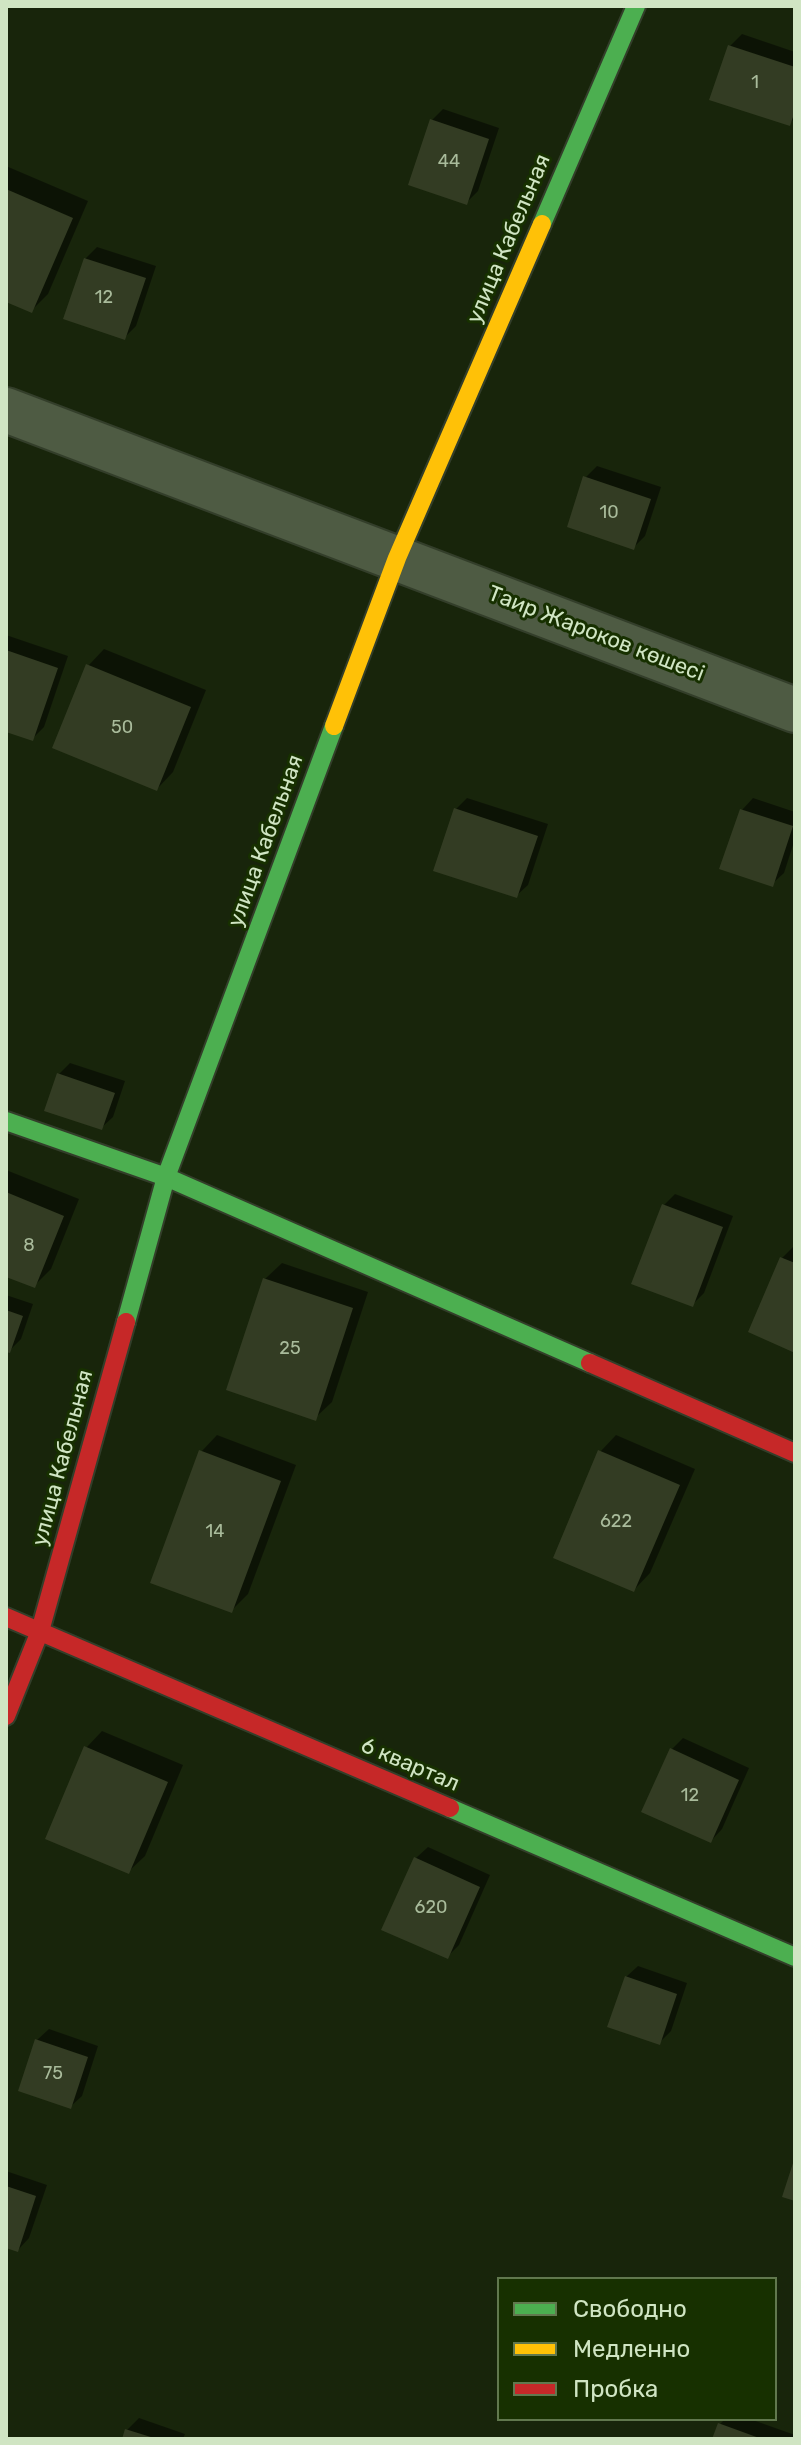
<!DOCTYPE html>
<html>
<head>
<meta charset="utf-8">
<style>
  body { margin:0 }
  #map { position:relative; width:801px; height:2445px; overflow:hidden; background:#18250b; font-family:Rubik,sans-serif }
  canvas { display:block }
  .frame { position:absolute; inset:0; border:8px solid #d0e5c3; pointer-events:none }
  .legend { position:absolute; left:497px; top:2277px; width:280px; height:144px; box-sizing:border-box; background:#173000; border:2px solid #61784e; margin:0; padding:10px 14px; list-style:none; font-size:24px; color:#d0e5c3 }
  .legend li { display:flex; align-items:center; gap:16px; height:40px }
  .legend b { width:40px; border:2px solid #61784e }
</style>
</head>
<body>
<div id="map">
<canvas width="801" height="2445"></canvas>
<div class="frame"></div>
<ul class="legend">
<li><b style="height:10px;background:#4caf50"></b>Свободно</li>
<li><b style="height:10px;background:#ffc107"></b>Медленно</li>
<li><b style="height:10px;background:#c62828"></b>Пробка</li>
</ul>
</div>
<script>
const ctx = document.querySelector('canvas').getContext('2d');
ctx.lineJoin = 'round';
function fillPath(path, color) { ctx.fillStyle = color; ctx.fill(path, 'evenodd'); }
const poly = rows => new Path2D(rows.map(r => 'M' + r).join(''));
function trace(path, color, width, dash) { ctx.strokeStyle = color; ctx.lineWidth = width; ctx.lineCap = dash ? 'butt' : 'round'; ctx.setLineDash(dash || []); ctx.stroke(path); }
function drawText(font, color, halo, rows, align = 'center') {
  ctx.font = font + ' Rubik,sans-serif'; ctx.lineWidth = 6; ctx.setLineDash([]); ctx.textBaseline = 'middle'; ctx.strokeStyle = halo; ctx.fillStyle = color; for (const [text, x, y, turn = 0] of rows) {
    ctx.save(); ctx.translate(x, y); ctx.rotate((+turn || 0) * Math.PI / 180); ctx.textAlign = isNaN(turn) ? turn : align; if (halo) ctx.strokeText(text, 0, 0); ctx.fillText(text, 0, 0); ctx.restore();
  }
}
fillPath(poly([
  [742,34,795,52,795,118,789,124,730,46],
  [443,109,499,128,478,191,466,203,432,120],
  [6,166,88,201,48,294,32,310,6,299],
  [97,247,156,266,136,326,124,338,85,259],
  [597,466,661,487,645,536,633,548,585,478],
  [6,635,68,656,44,727,33,738,6,729],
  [104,649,206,690,173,772,157,789,88,666],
  [467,798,548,824,528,885,516,896,456,809],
  [753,798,795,812,795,839,784,873,772,884,742,810],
  [70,1063,125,1081,113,1117,101,1128,59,1074],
  [6,1170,79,1199,51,1269,34,1286,6,1275],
  [675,1194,733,1216,704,1293,692,1305,664,1205],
  [793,1247,795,1247,795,1351,782,1258],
  [282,1263,368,1292,332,1402,315,1418,265,1279],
  [6,1295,33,1304,21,1339,9,1351,6,1350],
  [217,1435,296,1465,248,1594,231,1611,201,1452],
  [616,1435,695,1469,650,1573,634,1590,600,1452],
  [102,1731,183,1765,145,1856,128,1872,86,1748],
  [683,1738,749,1768,722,1829,711,1841,671,1750],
  [428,1847,490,1875,459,1945,447,1957,416,1858],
  [638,1966,687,1983,671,2031,659,2043,626,1977],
  [49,2029,98,2046,82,2096,70,2107,37,2040],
  [6,2171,47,2185,29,2238,18,2250,6,2246],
  [139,2418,185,2434,183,2439,124,2439,127,2430],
  [725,2419,750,2419,795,2435,795,2439,714,2439,720,2424]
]), '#0007');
fillPath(poly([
  [728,45,795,67,795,111,790,126,709,100],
  [430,119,489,139,467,205,408,185],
  [6,189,73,218,32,313,6,302],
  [84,258,146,278,125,340,63,319],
  [583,476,651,499,634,550,567,527],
  [6,650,58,668,33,741,6,732],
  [86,664,191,707,157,791,52,748],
  [454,808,538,836,517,898,433,871],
  [740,809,793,826,773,887,719,869],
  [57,1073,115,1093,102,1130,44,1111],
  [6,1192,64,1216,35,1288,6,1277],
  [662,1204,723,1227,693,1307,631,1284],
  [780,1257,795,1263,795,1353,748,1332],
  [263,1278,353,1308,316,1421,226,1390],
  [6,1310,23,1316,10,1353,6,1352],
  [199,1450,281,1481,232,1613,150,1583],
  [598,1450,680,1485,634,1592,553,1558],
  [84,1746,168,1782,129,1874,45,1839],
  [670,1748,739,1780,711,1843,641,1812],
  [414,1857,480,1887,448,1959,381,1930],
  [625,1976,677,1994,660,2045,607,2027],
  [35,2039,88,2057,71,2109,18,2091],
  [794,2160,795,2160,795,2201,782,2197],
  [6,2186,36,2196,18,2252,6,2248],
  [718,2423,762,2439,712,2439],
  [125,2429,154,2438,154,2439,122,2439]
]), '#333c23');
const street = poly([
  [6,410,795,710]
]);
const fast = poly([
  [542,224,636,6],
  [6,1121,166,1177,590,1363],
  [126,1322,166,1177,334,726],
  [450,1808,795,1957]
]);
const slow = poly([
  [334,726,397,558,542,224]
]);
const jam = poly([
  [590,1363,795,1453],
  [6,1617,450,1808],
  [6,1716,40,1631,126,1322]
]);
trace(street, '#333e2a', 48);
trace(fast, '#333e2a', 22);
trace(slow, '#333e2a', 22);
trace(jam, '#333e2a', 22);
trace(street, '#4e5b43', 44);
trace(fast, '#4caf50', 18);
trace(slow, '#ffc107', 18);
trace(jam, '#c62828', 18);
drawText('18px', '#a9bb9b', null, [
  ["1",755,83],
  ["44",449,162],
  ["12",104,298],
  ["10",609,513],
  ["50",122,728],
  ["8",29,1246],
  ["25",290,1349],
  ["622",616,1522],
  ["14",215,1532],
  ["12",690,1796],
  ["620",431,1908],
  ["75",53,2074]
]);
drawText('22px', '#d0e5c3', '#173000', [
  ["улица Кабельная",509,239,-67],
  ["Таир Жароков көшесі",596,634,21],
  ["улица Кабельная",266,841,-70],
  ["улица Кабельная",63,1458,-75],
  ["6 квартал",410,1765,23]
]);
</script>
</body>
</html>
